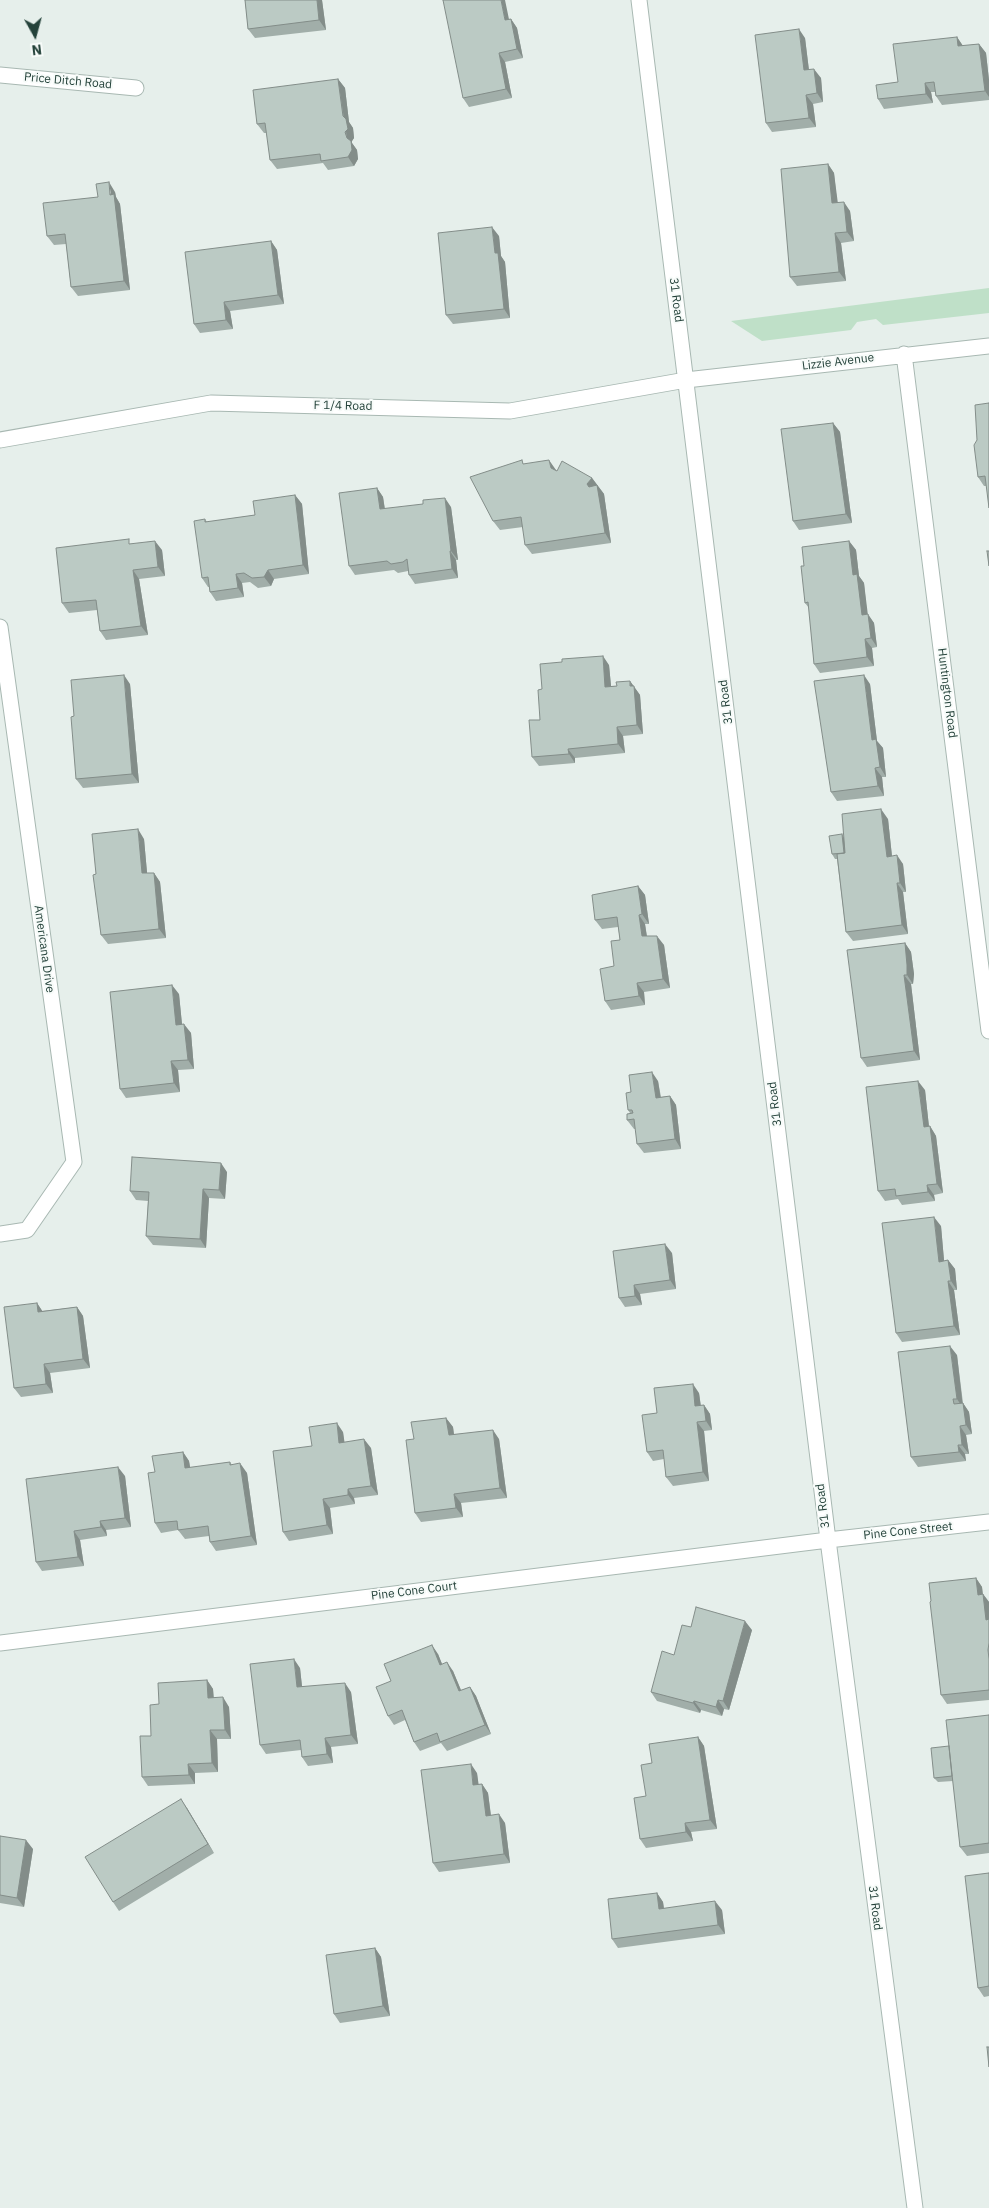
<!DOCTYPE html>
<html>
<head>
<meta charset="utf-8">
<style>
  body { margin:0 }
  #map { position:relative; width:989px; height:2208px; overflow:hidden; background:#e6efeb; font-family:"IBM Plex Sans",sans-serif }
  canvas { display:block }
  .north { position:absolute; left:10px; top:10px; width:50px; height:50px; -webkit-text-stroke:4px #f7fbf9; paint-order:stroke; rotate:173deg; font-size:14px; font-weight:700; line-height:20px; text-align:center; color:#24423a }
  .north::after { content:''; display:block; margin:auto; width:18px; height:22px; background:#24423a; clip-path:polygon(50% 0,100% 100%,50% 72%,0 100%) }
</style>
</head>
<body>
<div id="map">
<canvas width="989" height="2208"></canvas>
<div class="north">N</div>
</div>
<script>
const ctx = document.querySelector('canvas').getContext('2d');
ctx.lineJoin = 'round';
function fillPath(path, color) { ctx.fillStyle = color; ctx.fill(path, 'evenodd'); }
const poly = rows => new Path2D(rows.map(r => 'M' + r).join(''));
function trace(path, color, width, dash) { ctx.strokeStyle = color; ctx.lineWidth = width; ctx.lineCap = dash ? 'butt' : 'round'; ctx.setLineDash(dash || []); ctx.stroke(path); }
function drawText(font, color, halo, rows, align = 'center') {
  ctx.font = font + ' "IBM Plex Sans",sans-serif'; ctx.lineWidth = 4; ctx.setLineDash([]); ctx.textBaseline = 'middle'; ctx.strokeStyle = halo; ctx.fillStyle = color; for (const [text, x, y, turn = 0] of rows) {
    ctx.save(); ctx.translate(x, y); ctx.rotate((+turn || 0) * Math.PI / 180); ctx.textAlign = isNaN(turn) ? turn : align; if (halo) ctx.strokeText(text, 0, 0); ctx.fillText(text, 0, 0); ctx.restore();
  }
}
fillPath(poly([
  [989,288,989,313,883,325,876,319,857,322,851,330,762,341,731,321]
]), '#bfe0c8');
const minor = poly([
  [639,0,828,1540,915,2208],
  [0,75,136,88],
  [904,354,989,1031],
  [0,440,211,403,510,411,686,380,989,346],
  [0,627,74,1162,27,1230,0,1234],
  [0,1643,828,1540,989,1522]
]);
trace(minor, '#a8b8b2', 17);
trace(minor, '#fff', 15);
fillPath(poly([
  [245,0,322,0,326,30,255,38,248,29],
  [509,19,511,19,517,28,523,58,505,62,512,98,469,107,463,98],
  [957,37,963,46,979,44,986,53,989,80,989,100,942,105,936,96,935,92,931,92,933,103,884,109,878,99,898,82],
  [805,38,809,70,821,78,823,102,813,104,816,127,772,132,766,123],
  [338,79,345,88,349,122,353,128,354,138,352,141,352,143,357,150,358,159,354,166,328,170,323,163,277,169,270,160,267,133,264,133,257,124],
  [828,164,834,173,837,202,850,211,854,241,841,243,846,281,797,286,790,277],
  [115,192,116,197,120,204,130,290,78,296,71,287,66,244,54,245,47,236,98,197],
  [499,236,501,256,505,262,510,318,453,324,446,315],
  [271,241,277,250,284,304,230,311,233,329,200,333,194,324],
  [989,403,986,486,984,486,978,477,977,440],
  [833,423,840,432,852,523,799,530,793,521],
  [525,464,556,470,556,471,592,478,604,494,611,543,532,554,525,545,523,527,500,530,493,521],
  [377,488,383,497,385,509,451,507,458,560,456,560,458,578,415,584,409,575,408,571,398,573,394,570,355,575,349,566],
  [295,495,302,504,309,574,274,579,271,586,258,588,250,582,242,583,244,597,216,601,210,592,209,587,208,587,202,578,205,519,207,522,255,515],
  [849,541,856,550,859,576,864,583,867,614,874,623,877,647,872,648,874,666,820,673,814,664,809,608,805,603,804,566],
  [132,544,162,550,165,576,139,579,148,635,106,640,100,631,97,610,69,613,62,603],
  [609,665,611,686,617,686,630,681,640,695,643,734,623,736,625,753,575,758,575,763,539,766,532,757,540,720,542,689],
  [130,684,139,783,83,788,76,779],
  [870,684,877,741,883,748,886,777,882,777,884,796,837,801,831,792],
  [888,819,892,856,903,864,906,892,903,892,908,934,853,941,846,932,837,859,835,859,832,854,844,838],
  [144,839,147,873,154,873,160,882,166,938,108,944,101,935,96,874],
  [638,886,645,895,649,924,645,924,647,936,664,945,670,988,644,992,645,1005,611,1010,605,1001,614,966,620,940,618,927,602,929,595,920],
  [905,943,911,952,914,974,913,984,911,984,920,1060,867,1067,861,1058],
  [179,994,182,1025,191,1033,194,1069,178,1070,180,1092,126,1098,120,1089],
  [658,1081,661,1097,670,1096,676,1105,681,1149,644,1153,637,1144,636,1129,634,1129,627,1120,630,1113,628,1110,631,1092],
  [925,1090,929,1127,930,1126,936,1136,943,1193,934,1195,935,1201,902,1205,898,1199,885,1201,878,1191],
  [227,1172,225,1199,209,1198,206,1248,153,1245,146,1236,148,1201,136,1200,130,1191],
  [941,1226,944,1261,948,1260,955,1269,957,1290,954,1290,960,1335,902,1342,896,1333],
  [672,1253,676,1289,640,1294,642,1305,625,1307,619,1298],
  [37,1303,42,1311,77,1307,83,1316,90,1368,50,1373,53,1393,21,1397,14,1388],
  [957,1355,963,1403,969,1412,972,1434,966,1435,969,1454,965,1454,966,1461,918,1467,911,1457],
  [699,1393,701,1406,704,1405,710,1414,712,1430,704,1431,709,1481,673,1486,666,1477,664,1459,653,1461,647,1452,657,1413],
  [446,1418,453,1427,454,1434,499,1439,507,1498,461,1503,463,1517,421,1522,415,1513,414,1439],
  [343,1432,344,1442,371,1448,378,1495,354,1498,355,1504,330,1508,333,1534,289,1541,283,1532,312,1446],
  [183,1452,189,1461,190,1468,230,1462,232,1465,247,1473,257,1545,216,1551,210,1542,209,1536,185,1539,178,1530,161,1533,155,1523,155,1472],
  [125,1476,131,1527,106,1530,107,1536,80,1540,84,1566,42,1571,36,1562],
  [976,1578,982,1587,983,1594,989,1602,989,1700,947,1704,941,1695,931,1601],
  [691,1627,752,1630,729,1710,724,1709,722,1716,701,1710,700,1713,657,1701,651,1692],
  [438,1654,442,1664,453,1671,461,1690,470,1687,476,1696,491,1734,447,1751,441,1743,420,1751,414,1742,405,1720,394,1725,388,1716,391,1681],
  [300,1668,302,1686,351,1692,358,1744,331,1747,333,1763,308,1766,302,1757,301,1750,266,1754,260,1745],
  [207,1680,213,1689,214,1698,229,1707,231,1739,217,1739,218,1772,195,1773,195,1784,148,1786,142,1777,159,1704],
  [989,1715,989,1853,967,1856,960,1847,953,1781,938,1782,934,1778,949,1746],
  [698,1737,704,1746,717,1829,691,1832,693,1841,646,1848,640,1839,652,1763],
  [477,1773,478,1785,482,1784,488,1793,491,1815,505,1823,510,1863,439,1872,433,1863],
  [187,1808,214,1853,119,1911,113,1902],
  [0,1836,33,1849,24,1907,0,1903],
  [989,1873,989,1996,984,1997,978,1988],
  [657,1893,663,1902,664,1908,722,1910,725,1934,618,1948,612,1939],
  [375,1948,381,1957,390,2016,340,2023,334,2014]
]), '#a1aea9');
fillPath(poly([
  [317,0,322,0,326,30,319,20],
  [501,0,505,0,511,29,505,20],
  [511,19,517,28,523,58,517,49],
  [799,29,805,38,810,79,804,70],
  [957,37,963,46,958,46],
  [979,44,986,53,989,80,989,97,985,91],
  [499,53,505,62,512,98,506,89],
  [814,69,821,78,823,102,817,93],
  [338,79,345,88,349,122,353,128,354,138,352,141,352,143,357,150,358,159,354,166,348,157,347,138],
  [925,83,931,92,933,103,926,94],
  [806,95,813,104,816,127,809,118],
  [828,164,834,173,839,212,832,203],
  [109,182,115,192,116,197,120,204,130,290,124,281],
  [844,202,850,211,854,241,847,232],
  [492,227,499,236,501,256,505,262,510,318,504,309,495,253],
  [835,233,841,243,846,281,839,272],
  [271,241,277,250,284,304,278,295],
  [224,302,230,311,233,329,226,320],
  [833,423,840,432,852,523,846,514],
  [549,460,556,470,557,477,551,468],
  [592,478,604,494,611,543,605,533,587,484],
  [377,488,383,497,386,518,380,509],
  [295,495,302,504,309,574,303,565],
  [445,498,451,507,458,560,451,551],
  [155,541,162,550,165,576,158,567],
  [849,541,856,550,859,576,864,583,869,624,862,615,853,575],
  [450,551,456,560,458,578,452,569],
  [133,570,139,579,148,635,141,626],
  [268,570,274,579,271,586,264,577],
  [236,574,242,583,244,597,238,588],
  [868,614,874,623,877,647,871,638],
  [865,639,872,648,874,666,867,657],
  [603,656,609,665,612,696,605,687],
  [124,675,130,684,139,783,132,774],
  [864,675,870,684,877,741,883,748,886,777,880,767,872,740],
  [630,681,640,695,643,734,637,725],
  [617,727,623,736,625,753,618,744],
  [568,749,575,758,575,763,569,754],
  [875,768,882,777,884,796,878,786],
  [881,809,888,819,893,866,887,857],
  [138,829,144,839,148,883,142,873],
  [842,834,845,839,847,858,844,853],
  [897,855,903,864,906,892,900,883],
  [154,873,160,882,166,938,159,929],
  [897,883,903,892,908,934,902,925],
  [638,886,645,895,649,924,642,914],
  [639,915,645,924,648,945,642,936],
  [657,936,664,945,670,988,663,979],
  [905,943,911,952,914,974,913,984,907,975],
  [904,975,911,984,920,1060,914,1051],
  [637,983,644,992,645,1005,639,996],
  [172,985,179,994,183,1034,176,1025],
  [184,1024,191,1033,194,1069,188,1060],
  [171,1061,178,1070,180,1092,174,1083],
  [652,1072,658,1081,662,1107,656,1098],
  [918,1081,925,1090,930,1136,924,1127],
  [670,1096,676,1105,681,1149,675,1139],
  [930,1126,936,1136,943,1193,937,1184],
  [221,1163,227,1172,225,1199,219,1190],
  [927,1185,934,1195,935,1201,928,1192],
  [203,1189,209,1198,206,1248,200,1239],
  [934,1217,941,1226,945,1271,939,1262],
  [665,1244,672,1253,676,1289,670,1280],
  [948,1260,955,1269,957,1290,951,1281],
  [948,1281,954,1290,960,1335,954,1326],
  [634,1285,640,1294,642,1305,635,1296],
  [37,1303,43,1312,38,1312],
  [77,1307,83,1316,90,1368,83,1359],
  [950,1346,957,1355,963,1408,957,1399],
  [44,1364,50,1373,53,1393,46,1384],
  [693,1384,699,1393,702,1416,695,1406],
  [963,1403,969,1412,972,1434,966,1425],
  [704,1405,710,1414,712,1430,706,1421],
  [446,1418,453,1427,455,1444,449,1435],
  [697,1422,704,1431,709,1481,703,1472],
  [337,1423,343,1432,346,1452,339,1443],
  [960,1426,966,1435,969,1454,962,1445],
  [493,1430,499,1439,507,1498,500,1488],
  [364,1439,371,1448,378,1495,371,1486],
  [958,1445,965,1454,966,1461,959,1452],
  [183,1452,189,1461,192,1478,185,1468],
  [240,1463,247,1473,257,1545,251,1536],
  [118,1467,125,1476,131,1527,125,1518],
  [348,1489,354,1498,355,1504,348,1495],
  [454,1494,461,1503,463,1517,456,1508],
  [323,1499,330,1508,333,1534,327,1525],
  [100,1521,106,1530,107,1536,101,1527],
  [74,1531,80,1540,84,1566,78,1557],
  [976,1578,982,1587,983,1598,983,1594,989,1602,989,1624,986,1620,978,1595],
  [745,1621,752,1630,729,1710,723,1701],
  [432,1645,438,1654,446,1674,440,1665],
  [294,1659,300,1668,303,1696,297,1687],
  [447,1662,453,1671,465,1700,459,1691],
  [207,1680,213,1689,214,1707,208,1698],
  [345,1683,351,1692,358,1744,351,1735],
  [470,1687,476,1696,491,1734,485,1725],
  [223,1697,229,1707,231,1739,225,1730],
  [718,1700,724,1709,722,1716,716,1707],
  [694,1701,701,1710,700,1713,693,1703],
  [210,1730,217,1739,218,1772,212,1763],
  [698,1737,704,1746,717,1829,710,1820],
  [325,1738,331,1747,333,1763,327,1754],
  [188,1764,195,1773,195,1784,189,1775],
  [471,1764,477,1773,480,1794,473,1785],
  [482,1784,488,1793,492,1825,486,1816],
  [181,1799,187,1808,214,1853,208,1844],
  [499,1814,505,1823,510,1863,504,1854],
  [685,1823,691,1832,693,1841,686,1832],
  [26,1840,33,1849,24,1907,17,1898],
  [657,1893,663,1902,665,1918,659,1909],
  [715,1901,722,1910,725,1934,718,1925],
  [375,1948,381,1957,390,2016,383,2006]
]), '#838d89');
const building = poly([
  [245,0,317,0,319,20,248,29,245,0],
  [443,0,501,0,505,20,511,19,517,49,499,53,506,89,463,98,443,0],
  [799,29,804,70,814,69,817,93,806,95,809,118,766,123,755,35,799,29],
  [957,37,958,46,979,44,985,91,936,96,934,82,925,83,926,94,878,99,876,85,898,82,893,44,957,37],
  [338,79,343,116,346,119,348,129,345,132,347,138,351,141,352,150,348,157,321,161,320,154,270,160,265,123,257,124,253,90,338,79],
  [828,164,832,203,844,202,847,232,835,233,839,272,790,277,781,169,828,164],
  [109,182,110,195,114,194,124,281,71,287,65,234,47,236,43,203,98,197,96,184,109,182],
  [492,227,495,253,498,253,504,309,446,315,438,233,492,227],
  [271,241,278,295,224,302,226,320,194,324,185,252,271,241],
  [989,403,989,508,985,476,978,477,974,445,977,440,975,405,989,403],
  [833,423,846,514,793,521,781,429,833,423],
  [522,460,523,464,549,460,551,468,557,471,562,461,592,478,587,484,589,487,597,485,605,533,525,545,521,517,493,521,470,477,522,460],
  [377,488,380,509,423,504,423,500,445,498,451,551,450,551,452,569,409,575,407,559,403,562,391,564,387,561,349,566,339,493,377,488],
  [295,495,303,565,268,570,264,577,252,578,244,573,236,574,238,588,210,592,208,577,202,578,194,521,205,519,205,522,255,515,253,501,295,495],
  [129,539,129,544,155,541,158,567,133,570,141,626,100,631,96,600,62,603,56,548,129,539],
  [849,541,853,575,857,574,862,615,868,614,871,638,865,639,867,657,814,664,808,602,805,603,801,566,804,566,802,547,849,541],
  [987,551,989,551,989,566,987,551],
  [603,656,605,687,617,686,616,682,630,681,630,686,634,686,637,725,617,727,618,744,568,749,569,754,532,757,529,720,540,720,538,690,542,689,540,664,562,662,562,659,603,656],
  [124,675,132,774,76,779,71,717,74,716,71,680,124,675],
  [864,675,872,740,876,739,880,767,875,768,878,786,831,792,814,681,864,675],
  [881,809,887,857,897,855,900,883,897,883,902,925,846,932,837,854,845,853,842,814,881,809],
  [138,829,142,873,154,873,159,929,101,935,93,875,96,874,92,834,138,829],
  [842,834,844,853,832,854,829,836,842,834],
  [638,886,642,914,639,915,642,936,657,936,663,979,637,983,639,996,605,1001,600,969,614,966,611,941,620,940,617,917,595,920,592,895,638,886],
  [905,943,907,965,907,975,904,975,914,1051,861,1058,847,950,905,943],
  [172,985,176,1025,184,1024,188,1060,171,1061,174,1083,120,1089,110,992,172,985],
  [652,1072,656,1098,670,1096,675,1139,637,1144,634,1119,627,1120,627,1114,633,1113,632,1110,628,1110,626,1093,631,1092,629,1075,652,1072],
  [918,1081,924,1127,930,1126,937,1184,927,1185,928,1192,896,1196,895,1189,878,1191,866,1087,918,1081],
  [132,1157,221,1163,219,1190,203,1189,200,1239,146,1236,149,1192,130,1191,132,1157],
  [934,1217,939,1262,948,1260,951,1281,948,1281,954,1326,896,1333,882,1223,934,1217],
  [665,1244,670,1280,634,1285,635,1296,619,1298,613,1251,665,1244],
  [37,1303,38,1312,77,1307,83,1359,44,1364,46,1384,14,1388,4,1307,37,1303],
  [950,1346,957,1399,953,1399,954,1404,963,1403,966,1425,960,1426,962,1445,958,1445,959,1452,911,1457,898,1352,950,1346],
  [693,1384,695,1406,704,1405,706,1421,697,1422,703,1472,666,1477,663,1450,647,1452,642,1415,657,1413,654,1388,693,1384],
  [446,1418,449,1435,493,1430,500,1488,454,1494,456,1508,415,1513,406,1440,414,1439,411,1422,446,1418],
  [337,1423,339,1443,364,1439,371,1486,348,1489,348,1495,323,1499,327,1525,283,1532,273,1451,312,1446,309,1427,337,1423],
  [183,1452,185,1468,230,1462,230,1465,240,1463,251,1536,210,1542,208,1526,178,1530,177,1521,155,1523,148,1473,155,1472,152,1456,183,1452],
  [118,1467,125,1518,100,1521,101,1527,74,1531,78,1557,36,1562,26,1479,118,1467],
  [976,1578,978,1595,983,1594,986,1620,989,1619,989,1643,988,1650,989,1659,989,1690,941,1695,930,1602,931,1601,929,1583,976,1578],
  [696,1607,745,1621,723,1701,718,1700,716,1707,694,1701,693,1703,651,1692,662,1651,674,1655,682,1625,691,1627,696,1607],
  [432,1645,440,1665,447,1662,459,1691,470,1687,485,1725,440,1742,437,1733,414,1742,402,1710,388,1716,376,1687,391,1681,384,1664,432,1645],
  [294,1659,297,1687,345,1683,351,1735,325,1738,327,1754,302,1757,300,1740,260,1745,250,1664,294,1659],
  [207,1680,208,1698,223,1697,225,1730,210,1730,212,1763,188,1764,189,1775,142,1777,140,1736,151,1736,150,1705,159,1704,158,1683,207,1680],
  [989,1715,989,1843,960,1847,946,1720,989,1715],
  [698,1737,710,1820,685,1823,686,1832,640,1839,634,1798,646,1796,641,1765,652,1763,649,1744,698,1737],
  [949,1746,952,1776,934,1778,931,1748,949,1746],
  [471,1764,473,1785,482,1784,486,1816,499,1814,504,1854,433,1863,421,1770,471,1764],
  [181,1799,208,1844,113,1902,85,1857,181,1799],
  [0,1836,26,1840,17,1898,0,1895,0,1836],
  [989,1873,989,1986,978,1988,965,1876,989,1873],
  [657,1893,659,1909,715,1901,718,1925,612,1939,608,1899,657,1893],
  [375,1948,383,2006,334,2014,326,1955,375,1948],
  [987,2047,989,2047,989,2067,987,2047]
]);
fillPath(building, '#bbcac4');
trace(building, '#838d89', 1);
drawText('12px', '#24423a', '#f7fbf9', [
  ["Price Ditch Road",68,81,5],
  ["31 Road",676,300,83],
  ["Lizzie Avenue",838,362,-7],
  ["F 1/4 Road",343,406,1],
  ["Huntington Road",947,693,83],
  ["31 Road",726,702,-97],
  ["Americana Drive",44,949,82],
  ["31 Road",775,1104,-97],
  ["31 Road",823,1506,-97],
  ["Pine Cone Street",908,1531,-6],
  ["Pine Cone Court",414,1591,-7],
  ["31 Road",875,1908,83]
]);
</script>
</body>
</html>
